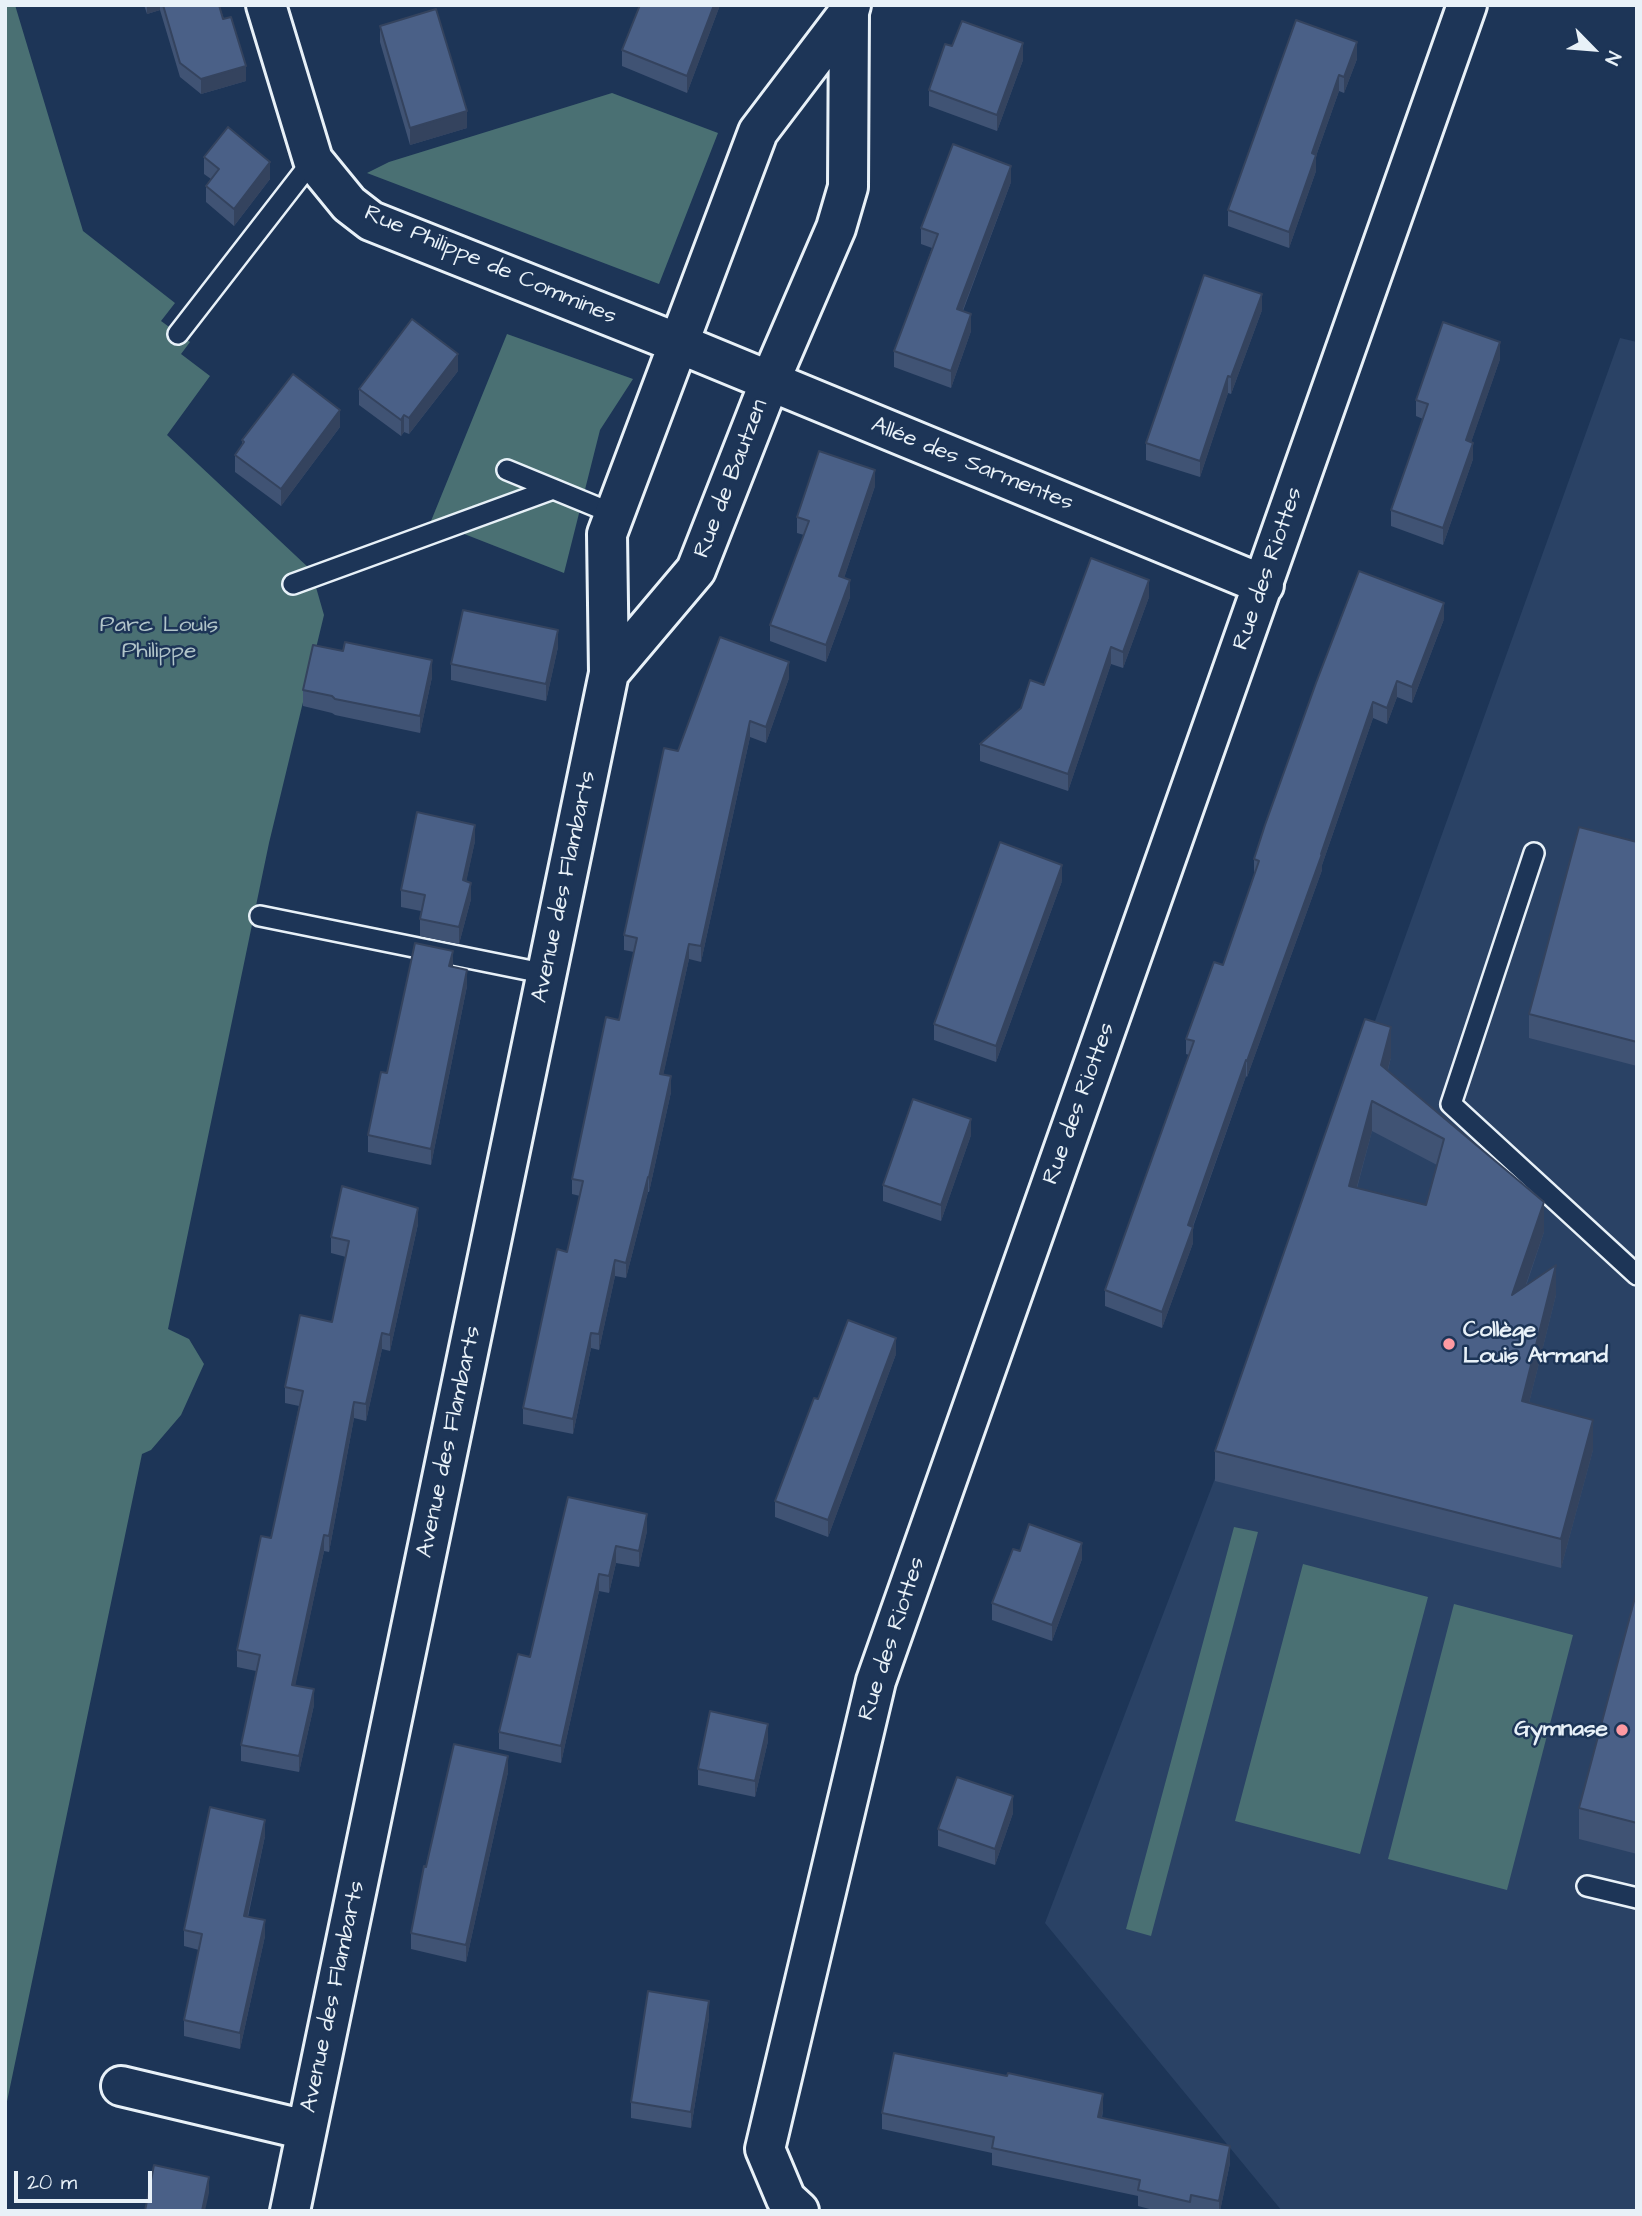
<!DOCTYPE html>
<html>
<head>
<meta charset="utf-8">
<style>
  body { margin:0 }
  #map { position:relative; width:1642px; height:2216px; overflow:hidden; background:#1d3557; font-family:"Architects Daughter",sans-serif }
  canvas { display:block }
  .frame { position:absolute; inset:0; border:7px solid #e8f1f8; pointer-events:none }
  .north { position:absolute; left:1558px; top:14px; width:70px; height:70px; -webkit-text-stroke:5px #1d3557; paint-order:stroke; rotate:115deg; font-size:19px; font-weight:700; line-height:28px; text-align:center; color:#e8f1f8 }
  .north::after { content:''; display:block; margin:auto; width:24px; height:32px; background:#e8f1f8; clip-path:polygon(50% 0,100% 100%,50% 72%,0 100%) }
  .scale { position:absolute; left:14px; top:2171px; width:138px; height:32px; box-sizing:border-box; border:4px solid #e8f1f8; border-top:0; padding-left:9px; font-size:21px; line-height:24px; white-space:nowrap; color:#e8f1f8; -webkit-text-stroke:5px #1d3557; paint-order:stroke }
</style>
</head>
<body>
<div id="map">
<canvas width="1642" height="2216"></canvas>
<div class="frame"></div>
<div class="north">N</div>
<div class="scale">20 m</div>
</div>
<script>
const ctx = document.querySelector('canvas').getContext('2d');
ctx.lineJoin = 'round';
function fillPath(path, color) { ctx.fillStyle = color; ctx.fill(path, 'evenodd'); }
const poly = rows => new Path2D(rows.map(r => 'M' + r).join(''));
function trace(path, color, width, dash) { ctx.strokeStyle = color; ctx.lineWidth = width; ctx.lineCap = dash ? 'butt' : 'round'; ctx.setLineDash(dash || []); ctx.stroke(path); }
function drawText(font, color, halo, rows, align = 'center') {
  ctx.font = font + ' "Architects Daughter",sans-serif'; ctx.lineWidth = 5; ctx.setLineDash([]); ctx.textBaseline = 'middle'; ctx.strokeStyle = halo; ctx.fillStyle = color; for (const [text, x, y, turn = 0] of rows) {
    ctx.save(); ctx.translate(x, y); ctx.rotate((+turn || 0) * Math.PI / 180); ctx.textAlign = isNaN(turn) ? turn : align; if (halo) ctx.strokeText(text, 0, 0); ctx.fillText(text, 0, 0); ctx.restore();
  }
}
fillPath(poly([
  [1620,338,1637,342,1637,2211,1282,2211,1045,1923,1214,1481,1356,1074]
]), '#2a4265');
fillPath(poly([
  [5,5,15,5,83,231,175,303,161,321,190,342,181,354,210,376,167,435,311,570,324,615,269,843,168,1329,189,1339,204,1364,181,1415,151,1450,142,1454,5,2111],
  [612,93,718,133,659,284,367,173,389,162],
  [507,334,633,379,600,430,564,573,431,521],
  [1234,1527,1258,1532,1151,1936,1126,1929],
  [1303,1564,1428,1597,1360,1854,1235,1821],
  [1454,1604,1573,1635,1507,1890,1388,1859]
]), '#4a7073');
const lane = poly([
  [178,334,313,160],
  [507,470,614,514],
  [293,584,553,489],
  [1534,853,1451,1104,1637,1275],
  [260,916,547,974],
  [1587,1886,1637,1898]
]);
const street = poly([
  [266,5,313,160,349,204,371,221,680,344,1264,585],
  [609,673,696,570,770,381,836,228,848,187,849,12],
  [121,2086,306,2130],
  [290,2211,609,673,607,534,758,132,849,12,851,5],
  [799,2211,786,2199,765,2149,876,1681,1467,5]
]);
trace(lane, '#e8f1f8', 24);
trace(street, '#e8f1f8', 44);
trace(lane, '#1d3557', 19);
trace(street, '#1d3557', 38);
fillPath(poly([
  [144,5,219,5,246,81,201,94,180,77,160,10,147,14],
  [640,5,720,5,687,93,622,66,622,50],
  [380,26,467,128,410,145,380,42],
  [1357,42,1357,59,1344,93,1339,91,1316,156,1316,171,1289,248,1228,226,1228,210],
  [952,46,1023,60,997,131,929,106,929,90],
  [204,157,270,179,234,226,206,202,206,186,211,179,204,174],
  [1011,182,963,311,971,331,951,388,894,367,894,351,932,248,921,244,921,228],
  [1262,310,1231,394,1228,393,1200,477,1146,460,1146,443],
  [1500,359,1471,442,1473,459,1443,545,1391,526,1391,510,1423,419,1416,416,1416,400],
  [458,371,409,434,404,432,401,436,359,405,359,389],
  [340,427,281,506,235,472,235,455,242,445,242,440],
  [875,486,844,578,850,597,826,662,770,641,770,625,804,535,797,533,797,517],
  [1149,597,1123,668,1111,664,1068,791,980,761,980,744,1021,708,1044,685],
  [1444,619,1412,703,1397,697,1387,724,1373,718,1322,865,1322,870,1247,1077,1246,1076,1193,1227,1193,1243,1162,1328,1105,1306,1105,1290,1189,1055,1186,1054,1186,1039,1223,965,1254,875,1254,859,1265,825],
  [558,647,546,701,451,680,451,664],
  [432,677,420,733,335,715,332,713,303,706,303,690],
  [789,678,766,743,750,737,701,962,689,959,663,1075,671,1092,649,1192,648,1192,626,1278,615,1276,599,1350,591,1348,573,1434,523,1424,523,1408,567,1252,580,1196,572,1194,572,1179,619,1020,634,952,624,950,624,935,678,751],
  [475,841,466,881,471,899,459,944,420,936,420,919,421,911,401,907,401,890],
  [1637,842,1637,1066,1529,1038,1529,1014],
  [1062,881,996,1062,934,1040,934,1024],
  [453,967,467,986,431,1165,368,1152,368,1135,387,1073],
  [1391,1057,1388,1070,1544,1232,1526,1286,1556,1295,1529,1403,1593,1450,1561,1568,1215,1481,1215,1451],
  [1372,1131,1437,1165,1426,1205,1357,1188],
  [971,1135,941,1221,883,1201,883,1185],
  [418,1224,390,1351,382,1349,366,1421,354,1418,329,1552,324,1551,295,1685,314,1705,299,1772,241,1761,241,1745,256,1671,237,1667,237,1650,271,1538,299,1406,285,1403,285,1387,332,1322,346,1257,331,1253,331,1237],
  [896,1354,828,1537,775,1517,775,1501,818,1399],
  [568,1497,647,1531,639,1567,616,1563,609,1593,599,1591,561,1763,499,1749,499,1732,530,1657],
  [1020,1551,1082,1559,1052,1641,992,1620,992,1603],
  [1637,1590,1637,1854,1579,1839,1579,1808],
  [768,1741,755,1797,698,1785,698,1769],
  [508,1772,466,1962,411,1949,411,1933,426,1867],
  [1013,1813,995,1865,938,1846,938,1829],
  [265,1836,248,1917,265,1936,240,2049,184,2036,184,2020,199,1950,184,1946,184,1930],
  [709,2018,691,2128,631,2118,631,2102],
  [1103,2110,1102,2118,1230,2163,1220,2211,1157,2211,1138,2206,1138,2196,992,2165,992,2153,882,2129,882,2113]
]), '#405374');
fillPath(poly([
  [147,5,160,5,160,10,147,14],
  [714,5,720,5,687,93,687,76],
  [1357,42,1357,59,1344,93,1344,77],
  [1023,43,1023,60,997,131,997,115],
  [246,66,246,81,201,94,201,79],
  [1339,75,1339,91,1316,156,1316,171,1289,248,1289,232,1312,153],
  [467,111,467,128,410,145,410,128],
  [270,162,270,179,234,226,234,209],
  [1011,166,1011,182,957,325,957,309],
  [1262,294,1262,310,1231,394,1231,377],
  [971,314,971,331,951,388,951,371],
  [1500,342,1500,359,1466,457,1466,440],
  [458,354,458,371,409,434,409,418],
  [1228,376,1228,393,1200,477,1200,461],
  [340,410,340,427,281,506,281,489],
  [404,415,404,432,401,436,401,420],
  [1473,443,1473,459,1443,545,1443,528],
  [875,470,875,486,839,593,839,576],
  [850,580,850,597,826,662,826,645],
  [1149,580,1149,597,1123,668,1123,652],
  [1444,603,1444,619,1412,703,1412,687],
  [558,630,558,647,546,701,546,684],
  [1111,647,1111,664,1068,791,1068,774],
  [432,660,432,677,420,733,420,716],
  [789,662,789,678,766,743,766,727],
  [1397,681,1397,697,1387,724,1387,708],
  [1373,702,1373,718,1322,865,1322,870,1247,1077,1247,1061],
  [750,721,750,737,701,962,701,946],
  [475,825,475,841,463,897,463,880],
  [1062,865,1062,881,996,1062,996,1046],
  [471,883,471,899,459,944,459,927],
  [689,944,689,959,660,1090,660,1074],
  [453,951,453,967,449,966],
  [467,970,467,986,431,1165,431,1149],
  [1391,1027,1391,1057,1381,1095,1381,1065],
  [1246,1060,1246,1076,1189,1237,1193,1227,1193,1243,1162,1328,1162,1312,1188,1225],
  [671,1076,671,1092,649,1192,649,1177],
  [1372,1101,1372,1131,1349,1216,1349,1186],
  [971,1119,971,1135,941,1221,941,1205],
  [648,1177,648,1192,626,1278,626,1263],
  [1544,1202,1544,1232,1512,1325,1512,1295],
  [418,1208,418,1224,390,1351,390,1335],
  [615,1260,615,1276,599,1350,599,1334],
  [1556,1265,1556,1295,1522,1431,1522,1401],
  [382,1333,382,1349,366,1421,366,1404],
  [591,1333,591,1348,573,1434,573,1419],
  [896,1338,896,1354,828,1537,828,1520],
  [354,1402,354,1418,329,1552,329,1536],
  [1593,1420,1593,1450,1561,1568,1561,1539],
  [647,1514,647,1531,639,1567,639,1551],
  [324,1535,324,1551,292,1701,292,1685],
  [1082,1543,1082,1559,1052,1641,1052,1625],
  [616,1546,616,1563,609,1593,609,1576],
  [599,1574,599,1591,561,1763,561,1746],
  [314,1689,314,1705,299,1772,299,1756],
  [768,1724,768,1741,755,1797,755,1781],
  [508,1756,508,1772,466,1962,466,1945],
  [1013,1796,1013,1813,995,1865,995,1849],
  [265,1820,265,1836,244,1932,244,1916],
  [265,1920,265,1936,240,2049,240,2033],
  [709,2001,709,2018,691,2128,691,2112],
  [1103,2094,1103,2110,1098,2134,1098,2117],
  [1230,2146,1230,2163,1220,2211,1219,2211,1219,2201],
  [209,2177,209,2193,205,2211,202,2211]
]), '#34435e');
const building = poly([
  [163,5,219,5,223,19,231,17,246,66,201,79,180,63,163,5],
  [640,5,714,5,687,76,622,50,640,5],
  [436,9,467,111,410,128,380,26,436,9],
  [1296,20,1357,42,1344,77,1339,75,1312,153,1316,155,1289,232,1228,210,1296,20],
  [962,21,1023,43,997,115,929,90,945,44,952,46,962,21],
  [228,127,270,162,234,209,206,186,219,169,204,157,228,127],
  [953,144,1011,166,957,309,971,314,951,371,894,351,938,234,921,228,953,144],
  [1204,275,1262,294,1231,377,1228,376,1200,461,1146,443,1204,275],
  [412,319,458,354,409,418,404,415,401,420,359,389,412,319],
  [1443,322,1500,342,1466,440,1473,443,1443,528,1391,510,1428,404,1416,400,1443,322],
  [293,374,340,410,281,489,235,455,244,442,242,440,293,374],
  [819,451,875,470,839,576,850,580,826,645,770,625,809,521,797,517,819,451],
  [1091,558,1149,580,1123,652,1111,647,1068,774,980,744,1021,708,1030,680,1044,685,1091,558],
  [1359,571,1444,603,1412,687,1397,681,1387,708,1373,702,1321,854,1322,854,1247,1061,1246,1060,1188,1225,1193,1227,1162,1312,1105,1290,1194,1041,1186,1039,1214,962,1223,965,1259,861,1254,859,1265,825,1316,683,1359,571],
  [463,610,558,630,546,684,451,664,463,610],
  [720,637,789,662,766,727,750,721,701,946,689,944,660,1074,671,1076,649,1177,648,1177,626,1263,615,1260,599,1334,591,1333,573,1419,523,1408,557,1249,567,1252,583,1181,572,1179,606,1017,619,1020,637,938,624,935,664,748,678,751,720,637],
  [345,642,432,660,420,716,335,699,332,696,303,690,313,645,343,651,345,642],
  [417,812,475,825,463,880,471,883,459,927,420,919,425,895,401,890,417,812],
  [1579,827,1637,842,1637,1042,1529,1014,1579,827],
  [1000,842,1062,865,996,1046,934,1024,1000,842],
  [415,943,453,951,449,966,467,970,431,1149,368,1135,381,1072,387,1073,415,943],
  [1365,1019,1391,1027,1381,1065,1544,1202,1512,1295,1556,1265,1522,1401,1593,1420,1561,1539,1215,1451,1365,1019],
  [1372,1101,1444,1139,1426,1205,1349,1186,1372,1101],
  [913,1099,971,1119,941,1205,883,1185,913,1099],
  [342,1186,418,1208,390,1335,382,1333,366,1404,354,1402,329,1536,324,1535,292,1685,314,1689,299,1756,241,1745,260,1655,237,1650,261,1536,271,1538,303,1391,285,1387,300,1315,332,1322,349,1241,331,1237,342,1186],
  [848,1320,896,1338,828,1520,775,1501,814,1398,818,1399,848,1320],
  [568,1497,647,1514,639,1551,616,1546,609,1576,599,1574,561,1746,499,1732,518,1654,530,1657,568,1497],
  [1029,1524,1082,1543,1052,1625,992,1603,1013,1549,1020,1551,1029,1524],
  [1637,1590,1637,1823,1579,1808,1637,1590],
  [710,1711,768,1724,755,1781,698,1769,710,1711],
  [454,1744,508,1756,466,1945,411,1933,424,1866,426,1867,454,1744],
  [957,1777,1013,1796,995,1849,938,1829,957,1777],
  [210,1807,265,1820,244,1916,265,1920,240,2033,184,2020,202,1934,184,1930,210,1807],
  [648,1991,709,2001,691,2112,631,2102,648,1991],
  [894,2053,1007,2076,1008,2073,1103,2094,1098,2117,1230,2146,1219,2201,1191,2195,1190,2202,1138,2190,1140,2180,992,2148,994,2137,882,2113,894,2053],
  [154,2165,209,2177,202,2211,145,2211,154,2165]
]);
fillPath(building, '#4a6087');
trace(building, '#34435e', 2);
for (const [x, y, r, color] of [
  [1449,1344,7,"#ff9aa2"],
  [1622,1730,7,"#ff9aa2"]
]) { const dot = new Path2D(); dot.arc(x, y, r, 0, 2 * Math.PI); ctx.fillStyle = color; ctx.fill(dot); trace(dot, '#1d3557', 2.5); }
drawText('23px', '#e8f1f8', '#1d3557', [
  ["Rue Philippe de Commines",490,266,23],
  ["Allée des Sarmentes",972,465,22],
  ["Rue de Bautzen",732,479,-69],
  ["Rue des Riottes",1269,569,-71],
  ["Avenue des Flambarts",565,887,-78],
  ["Rue des Riottes",1080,1104,-70],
  ["Avenue des Flambarts",450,1442,-78],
  ["Rue des Riottes",893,1639,-72],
  ["Avenue des Flambarts",334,1997,-78]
]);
drawText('23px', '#b1c4c9', '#1d3557', [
  ["Parc Louis",159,626],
  ["Philippe",159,652]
]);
drawText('bold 23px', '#e8f1f8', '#1d3557', [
  ["Collège",1463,1331],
  ["Louis Armand",1463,1357],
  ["Gymnase",1608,1730,"right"]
], 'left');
</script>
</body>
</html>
